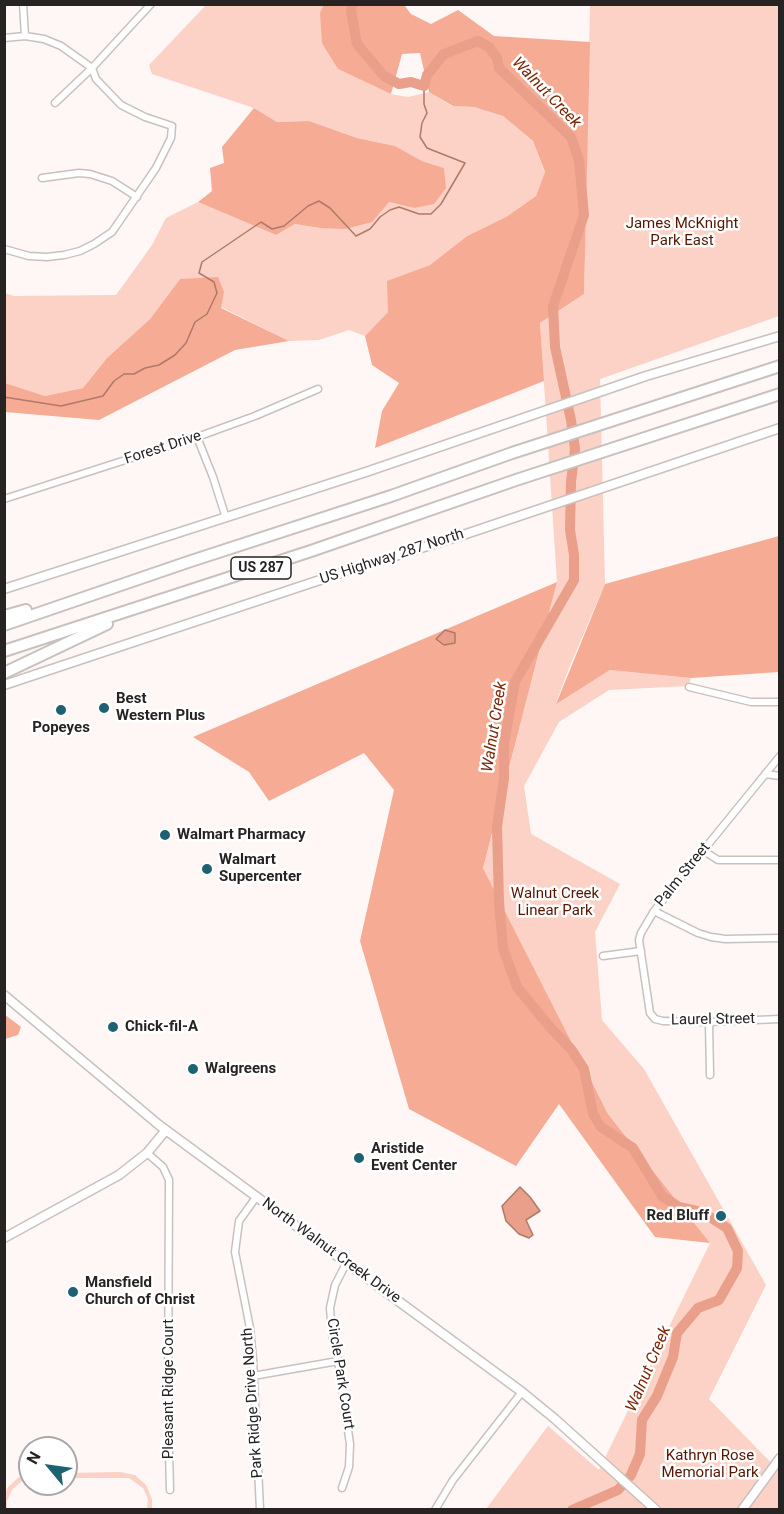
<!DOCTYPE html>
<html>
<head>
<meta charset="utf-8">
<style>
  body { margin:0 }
  #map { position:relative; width:784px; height:1514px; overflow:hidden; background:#fef7f5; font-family:Roboto,sans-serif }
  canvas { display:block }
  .frame { position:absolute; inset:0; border:6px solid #272323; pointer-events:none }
  .north { position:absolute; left:18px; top:1436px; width:60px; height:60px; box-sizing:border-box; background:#fff; border:2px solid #a9a7a7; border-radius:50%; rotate:299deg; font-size:16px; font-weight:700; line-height:24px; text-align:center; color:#272323 }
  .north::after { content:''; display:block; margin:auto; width:21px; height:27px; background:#1d6173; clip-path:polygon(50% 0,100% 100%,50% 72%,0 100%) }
</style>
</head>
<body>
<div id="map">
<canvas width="784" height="1514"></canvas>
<div class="frame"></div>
<div class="north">N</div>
</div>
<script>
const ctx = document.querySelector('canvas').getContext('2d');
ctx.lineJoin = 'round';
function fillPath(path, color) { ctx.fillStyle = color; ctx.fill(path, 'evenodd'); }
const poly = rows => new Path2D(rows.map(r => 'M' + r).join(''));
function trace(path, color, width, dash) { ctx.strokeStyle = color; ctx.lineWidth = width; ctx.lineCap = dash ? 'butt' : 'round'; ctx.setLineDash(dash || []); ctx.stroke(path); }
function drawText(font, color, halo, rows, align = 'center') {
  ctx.font = font + ' Roboto,sans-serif'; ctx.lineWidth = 5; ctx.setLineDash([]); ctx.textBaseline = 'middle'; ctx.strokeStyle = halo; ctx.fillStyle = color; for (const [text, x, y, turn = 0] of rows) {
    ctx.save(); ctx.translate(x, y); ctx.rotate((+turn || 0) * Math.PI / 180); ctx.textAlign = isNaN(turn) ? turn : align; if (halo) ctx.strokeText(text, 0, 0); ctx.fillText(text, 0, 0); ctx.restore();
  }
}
fillPath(poly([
  [206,5,324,5,320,13,338,69,391,94,408,97,429,92,452,106,474,107,503,116,533,141,545,173,536,196,506,217,467,236,430,265,388,281,388,312,365,336,349,330,319,340,289,341,221,307,180,279,150,319,107,358,83,388,45,396,5,383,5,293,14,296,116,295,152,245,166,218,198,202,276,235,295,224,320,228,389,202,414,208,444,168,422,161,395,146,357,138,309,121,277,122,254,108,152,74,149,65],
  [590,5,779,5,779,316,600,379,605,584,569,668,556,703,610,670,691,678,688,686,609,690,559,722,524,786,531,834,620,884,595,932,602,1020,644,1069,766,1285,709,1399,779,1471,779,1509,486,1509,548,1426,599,1470,710,1243,608,1114,483,868,557,582,540,323,584,294],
  [120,1472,135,1475,146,1485,152,1499,152,1509,147,1509,148,1499,143,1488,129,1478,66,1478,66,1473],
  [30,1474,30,1478,22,1481,12,1490,7,1501,7,1509,5,1509,5,1494,8,1487,19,1477]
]), '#fbd2c5');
fillPath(poly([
  [324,4,404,5,411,14,431,24,458,10,494,36,590,42,584,294,540,323,544,381,375,448,382,411,399,383,372,365,365,336,388,312,387,281,430,265,467,236,506,217,536,196,545,172,533,141,503,116,474,107,453,106,429,92,420,53,402,54,391,94,338,69,322,43,320,13],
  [254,108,277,122,309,121,357,138,395,146,422,161,444,168,446,188,434,204,414,208,389,202,372,222,345,229,320,228,295,224,276,235,198,202,212,191,210,168,224,163,222,147],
  [218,277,224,292,221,308,289,341,235,350,99,420,5,412,5,383,45,396,83,388,107,358,150,319,180,279],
  [779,536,779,672,691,678,610,670,556,704,605,584],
  [557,582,483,868,608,1114,710,1243,655,1237,559,1104,516,1166,409,1109,360,941,394,790,364,753,269,801,249,772,193,737],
  [4,1014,21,1027,18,1035,5,1039]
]), '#f5ab94');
const water = poly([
  [445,630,455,633,455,643,444,645,436,639,445,630],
  [520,1187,530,1197,540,1211,526,1220,533,1235,529,1238,519,1234,506,1221,502,1206,520,1187]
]);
fillPath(water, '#e99f89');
trace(water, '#af7a6a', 1.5);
trace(poly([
  [4,397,61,406,103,396,114,381,124,374,134,374,145,368,159,365,175,355,186,343,195,322,207,314,217,293,214,282,199,273,202,262,261,222,272,229,284,226,308,206,319,201,330,208,356,236,370,229,380,217,390,210,399,207,419,214,431,214,441,204,465,163,427,148,420,137,422,123,427,113,424,104,424,86]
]), '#af7a6a', 1.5);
trace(poly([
  [352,4,351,11,357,44,384,76,399,84,411,82,424,86,427,75,444,54,478,41,489,47,497,58,499,68,571,137,579,160,584,215,553,306,555,347,571,420,575,449,571,482,570,530,574,555,574,580,515,682,504,743,504,778,497,827,499,902,503,948,517,987,549,1026,571,1049,584,1069,593,1114,601,1127,633,1148,662,1196,679,1207,697,1211,710,1217,727,1228,738,1251,737,1268,719,1300,698,1308,677,1333,673,1357,657,1396,642,1420,640,1454,631,1475,618,1490,572,1510]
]), '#e99f89', 10);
const street = poly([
  [23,4,25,36],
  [4,38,25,36,44,39,61,46,92,68,96,79,121,105,145,117,172,126,171,138,156,168,112,232,94,244,80,251,64,255,47,257,29,256,4,249],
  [55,103,92,68,151,4],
  [42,178,79,173,90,174,112,181,137,197],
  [197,437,213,477,226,518],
  [4,499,197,437,255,416,318,389],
  [689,687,751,702,780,702],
  [780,756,654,911,641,933,639,940,650,1013,655,1019,663,1021,709,1022,780,1019],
  [765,774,780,776],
  [704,851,718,860,780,860],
  [654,911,698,933,711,937,725,939,780,938],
  [603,956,641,951],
  [709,1022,710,1075],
  [147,1153,163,1167,169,1180,168,1408,170,1490],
  [257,1196,239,1221,235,1252,250,1328,253,1360,260,1510],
  [253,1376,338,1361],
  [342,1488,349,1467,350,1444,338,1361,332,1334,330,1308,335,1285,347,1262],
  [435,1510,453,1480,522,1392]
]);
const secondary = poly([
  [4,589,366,472,646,376,780,336],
  [4,685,347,571,463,535,780,428],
  [4,995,159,1125,522,1392,555,1419,656,1510],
  [4,1238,119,1175,147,1153,166,1130],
  [742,1510,780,1458]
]);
const highway = poly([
  [4,616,26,610],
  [4,625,188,562,391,496,512,453,780,366],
  [4,651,311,551,516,480,780,394],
  [4,673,107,624]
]);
trace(street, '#c9c1be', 9);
trace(secondary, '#c9c1be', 11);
trace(highway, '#c9c1be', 14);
trace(street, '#fff', 6);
trace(secondary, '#fff', 8);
trace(highway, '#fff', 10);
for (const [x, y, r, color] of [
  [104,708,6,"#1d6173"],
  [61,710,6,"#1d6173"],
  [165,835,6,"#1d6173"],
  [207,869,6,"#1d6173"],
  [113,1027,6,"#1d6173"],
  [193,1069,6,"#1d6173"],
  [359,1158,6,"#1d6173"],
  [721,1216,6,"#1d6173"],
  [73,1292,6,"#1d6173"]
]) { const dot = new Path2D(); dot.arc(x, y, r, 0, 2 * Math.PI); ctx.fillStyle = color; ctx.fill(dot); trace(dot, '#fff', 2); }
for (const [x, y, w] of [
  [261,568,60]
]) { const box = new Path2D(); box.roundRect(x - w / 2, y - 11, w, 22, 4.5); ctx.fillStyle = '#fff'; ctx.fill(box); trace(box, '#272323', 1.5); }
drawText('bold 14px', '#272323', null, [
  ["US 287",261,568]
]);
drawText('15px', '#551501', '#fff', [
  ["James McKnight",682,224],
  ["Park East",682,241],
  ["Walnut Creek",555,894],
  ["Linear Park",555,911],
  ["Kathryn Rose",710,1456],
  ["Memorial Park",710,1473]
]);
drawText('15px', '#272323', '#fff', [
  ["Forest Drive",163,448,-18],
  ["US Highway 287 North",392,557,-18],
  ["Palm Street",683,875,-51],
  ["Laurel Street",713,1020,-1],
  ["North Walnut Creek Drive",331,1251,36],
  ["Circle Park Court",340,1374,81],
  ["Pleasant Ridge Court",169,1389,-90],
  ["Park Ridge Drive North",253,1403,-94]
]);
drawText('bold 15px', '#272323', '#fff', [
  ["Best",116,699],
  ["Western Plus",116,716],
  ["Popeyes",61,728,"center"],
  ["Walmart Pharmacy",177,835],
  ["Walmart",219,860],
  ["Supercenter",219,877],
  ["Chick-fil-A",125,1027],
  ["Walgreens",205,1069],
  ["Aristide",371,1149],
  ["Event Center",371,1166],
  ["Red Bluff",709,1216,"right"],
  ["Mansfield",85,1283],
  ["Church of Christ",85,1300]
], 'left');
drawText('italic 16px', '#7b2607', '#fff', [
  ["Walnut Creek",546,93,46],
  ["Walnut Creek",495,727,-81],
  ["Walnut Creek",649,1369,-67]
]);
</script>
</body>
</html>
